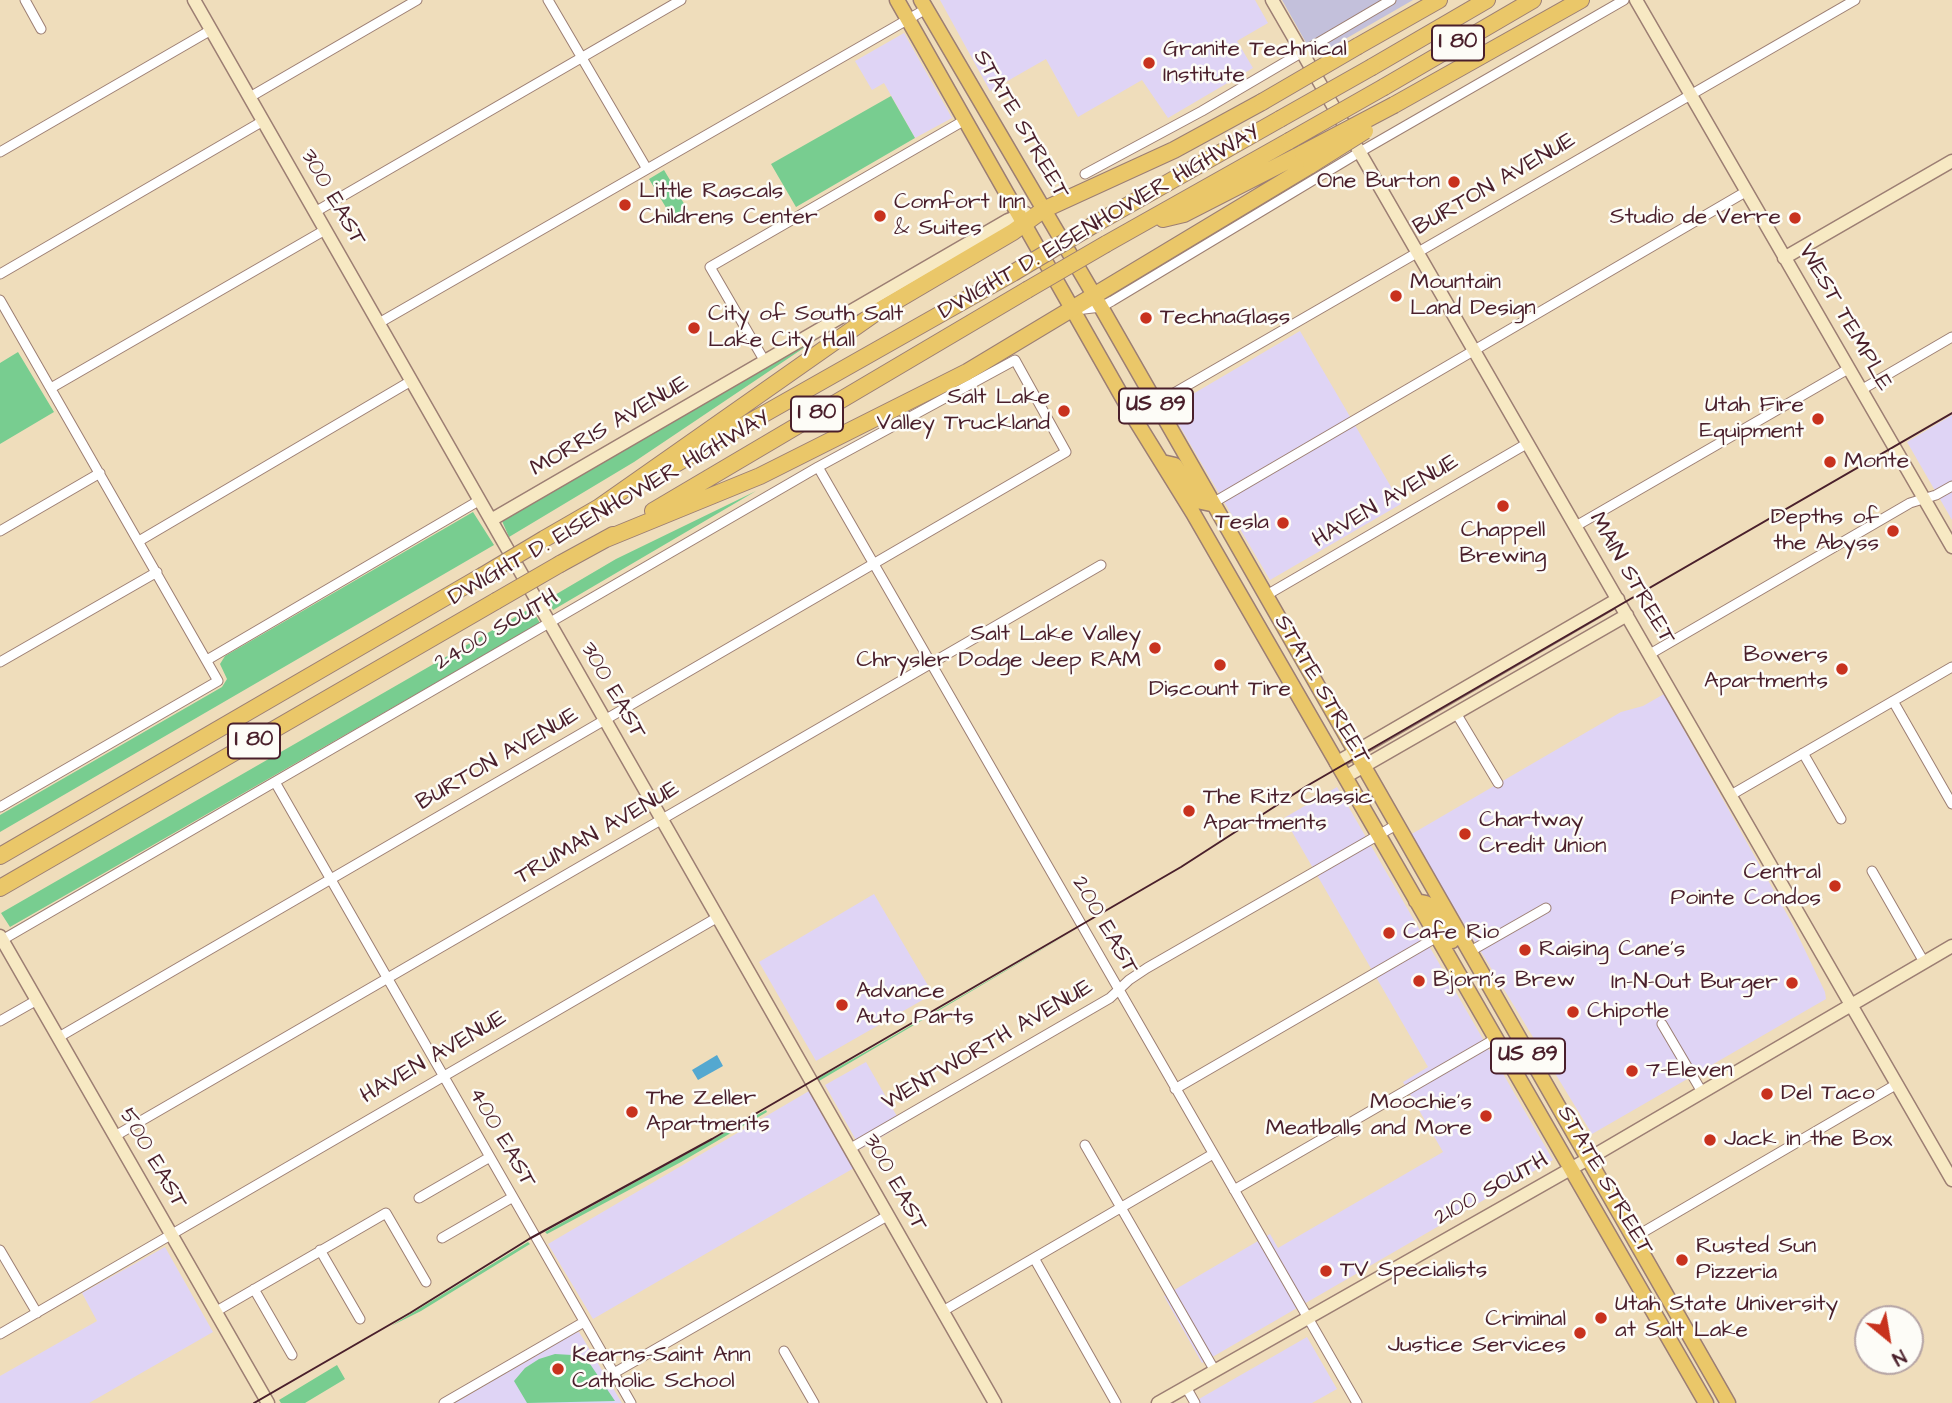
<!DOCTYPE html>
<html>
<head>
<meta charset="utf-8">
<style>
  body { margin:0 }
  #map { position:relative; width:1952px; height:1403px; overflow:hidden; background:#efddbb; font-family:"Architects Daughter",sans-serif }
  canvas { display:block }
  .north { position:absolute; left:1854px; top:1305px; width:70px; height:70px; box-sizing:border-box; background:#fdfcf7; border:2px solid #b5a4a5; border-radius:50%; rotate:150deg; font-size:19px; font-weight:700; line-height:28px; text-align:center; color:#4a1f2b }
  .north::after { content:''; display:block; margin:auto; width:24px; height:32px; background:#c8321e; clip-path:polygon(50% 0,100% 100%,50% 72%,0 100%) }
</style>
</head>
<body>
<div id="map">
<canvas width="1952" height="1403"></canvas>
<div class="north">N</div>
</div>
<script>
const ctx = document.querySelector('canvas').getContext('2d');
ctx.lineJoin = 'round';
function fillPath(path, color) { ctx.fillStyle = color; ctx.fill(path, 'evenodd'); }
const poly = rows => new Path2D(rows.map(r => 'M' + r).join(''));
function trace(path, color, width, dash) { ctx.strokeStyle = color; ctx.lineWidth = width; ctx.lineCap = dash ? 'butt' : 'round'; ctx.setLineDash(dash || []); ctx.stroke(path); }
function drawText(font, color, halo, rows, align = 'center') {
  ctx.font = font + ' "Architects Daughter",sans-serif'; ctx.lineWidth = 5; ctx.setLineDash([]); ctx.textBaseline = 'middle'; ctx.strokeStyle = halo; ctx.fillStyle = color; for (const [text, x, y, turn = 0] of rows) {
    ctx.save(); ctx.translate(x, y); ctx.rotate((+turn || 0) * Math.PI / 180); ctx.textAlign = isNaN(turn) ? turn : align; if (halo) ctx.strokeText(text, 0, 0); ctx.fillText(text, 0, 0); ctx.restore();
  }
}
fillPath(poly([
  [940,0,1255,0,1268,23,1237,41,1253,68,1168,118,1142,80,1078,117,1046,59,990,91],
  [904,33,952,118,915,138,884,83,872,90,855,61],
  [1300,331,1401,504,1270,580,1169,408],
  [1952,415,1952,520,1907,442],
  [1664,694,1793,925,1825,992,1826,999,1592,1134,1410,835,1621,712,1643,706],
  [1337,787,1553,1160,1202,1363,1164,1296,1270,1234,1278,1248,1443,1152,1403,1082,1428,1067,1284,818],
  [874,894,933,994,816,1061,759,962],
  [866,1062,902,1125,861,1149,825,1085],
  [809,1091,854,1168,593,1319,548,1244],
  [165,1247,213,1332,89,1403,0,1403,0,1376,97,1321,82,1293],
  [579,1332,622,1403,455,1403,575,1333],
  [1307,1337,1337,1389,1312,1403,1192,1403]
]), '#dfd4f5');
fillPath(poly([
  [1282,0,1413,0,1314,57]
]), '#c3c0db');
fillPath(poly([
  [891,96,915,138,796,207,771,164],
  [664,170,689,212,674,221,649,179],
  [829,331,634,462,509,537,502,521],
  [18,352,54,412,0,444,0,363],
  [756,491,553,610,548,599,616,559],
  [473,512,494,545,0,832,0,815,222,687,227,679,220,664,225,656],
  [531,608,540,623,10,927,1,913],
  [1077,929,819,1081,817,1079,867,1051],
  [766,1110,767,1112,681,1162,547,1234,545,1232],
  [528,1242,530,1244,421,1311,391,1326],
  [555,1354,572,1355,588,1361,615,1401,527,1403,514,1381,525,1368,539,1359],
  [337,1365,345,1379,305,1403,281,1403,279,1400]
]), '#78cd90');
fillPath(poly([
  [717,1055,723,1066,698,1080,692,1070]
]), '#54a8d0');
const street = poly([
  [25,0,41,29],
  [548,0,647,169],
  [250,97,417,0],
  [0,152,211,30],
  [1085,174,1202,111,1391,0],
  [315,212,681,0],
  [0,274,263,121],
  [0,300,218,681,0,807],
  [1076,310,1101,307,1112,301,1360,152,1624,0],
  [379,323,926,9],
  [764,360,710,267,965,120],
  [51,388,325,230],
  [1861,390,1952,337],
  [1155,404,1855,0],
  [818,467,1357,1403],
  [1211,504,1747,191],
  [1576,526,1848,369],
  [0,531,100,473],
  [139,541,411,381],
  [1265,596,1528,443],
  [1650,654,1910,503,1936,495,1952,486],
  [207,660,480,500],
  [0,662,157,572],
  [1893,701,1952,804],
  [1456,713,1498,783],
  [1803,753,1841,819],
  [275,782,631,1403],
  [1731,795,1952,667],
  [1872,871,1924,962],
  [2,940,818,467,1015,360,1066,452,59,1037],
  [1469,952,1546,908],
  [0,1021,37,1000],
  [1662,1024,1702,1092],
  [1175,1089,1437,937],
  [115,1136,1101,565],
  [1085,1145,1215,1371],
  [851,1148,1110,998,1129,980,1147,968,1396,825],
  [1234,1190,1495,1039],
  [419,1198,490,1157],
  [442,1238,513,1197],
  [1633,1238,1897,1084],
  [0,1250,37,1313],
  [320,1250,360,1319],
  [1034,1258,1116,1403],
  [254,1289,292,1355],
  [943,1311,1213,1154],
  [215,1312,386,1213,426,1282],
  [0,1334,718,917],
  [784,1351,814,1403],
  [614,1373,887,1216],
  [1186,1387,1195,1403],
  [444,1403,584,1322]
]);
const secondary = poly([
  [194,0,995,1403],
  [1272,0,1952,1180],
  [1636,0,1952,547],
  [1784,258,1952,161],
  [491,520,1008,220,1026,213],
  [1336,763,1618,599],
  [1345,777,1627,615],
  [0,936,268,1403],
  [1158,1403,1588,1159,1952,946]
]);
const primary = poly([
  [897,0,1133,416,1193,513,1706,1403],
  [921,0,1101,307,1728,1403],
  [1162,462,1175,465,1197,501,1211,504],
  [1416,901,1426,903,1433,910,1452,941]
]);
const highway = poly([
  [1358,46,1439,0],
  [1372,67,1487,0],
  [1384,87,1533,0],
  [1394,105,1581,0],
  [1163,219,1184,214,1303,153],
  [1095,224,1280,119],
  [1106,244,1289,141],
  [672,466,1013,273],
  [595,510,877,312,1013,232,1043,210,1174,150,1262,102],
  [653,511,1027,290],
  [544,539,603,505],
  [606,539,760,476,967,372,1311,165],
  [560,564,613,535],
  [0,856,482,576],
  [0,888,496,601]
]);
trace(street, '#9c7e73', 11);
trace(secondary, '#9c7e73', 15);
trace(primary, '#9c7e73', 17);
trace(highway, '#9c7e73', 18);
trace(street, '#fff', 9);
trace(secondary, '#f7e9c3', 12);
trace(primary, '#eac769', 14);
trace(highway, '#eac769', 16);
trace(poly([
  [254,1403,410,1313,529,1239,712,1139,1181,867,1305,787,1952,413]
]), '#4a1f2b', 2);
const highwayBridge = poly([
  [1262,102,1358,46],
  [1280,119,1372,67],
  [1289,141,1384,87],
  [1303,153,1394,105],
  [1311,165,1365,131],
  [1013,273,1095,224],
  [1027,290,1106,244],
  [482,576,544,539],
  [496,601,560,564]
]);
trace(highwayBridge, '#9c7e73', 18, []);
trace(highwayBridge, '#eac769', 16);
for (const [x, y, r, color] of [
  [1149,63,7,"#c8321e"],
  [1454,182,7,"#c8321e"],
  [625,205,7,"#c8321e"],
  [880,216,7,"#c8321e"],
  [1795,218,7,"#c8321e"],
  [1396,296,7,"#c8321e"],
  [1146,318,7,"#c8321e"],
  [694,328,7,"#c8321e"],
  [1064,411,7,"#c8321e"],
  [1818,419,7,"#c8321e"],
  [1830,462,7,"#c8321e"],
  [1503,506,7,"#c8321e"],
  [1283,523,7,"#c8321e"],
  [1893,531,7,"#c8321e"],
  [1155,648,7,"#c8321e"],
  [1220,665,7,"#c8321e"],
  [1842,669,7,"#c8321e"],
  [1189,811,7,"#c8321e"],
  [1465,834,7,"#c8321e"],
  [1835,886,7,"#c8321e"],
  [1389,933,7,"#c8321e"],
  [1525,950,7,"#c8321e"],
  [1419,981,7,"#c8321e"],
  [1792,983,7,"#c8321e"],
  [842,1005,7,"#c8321e"],
  [1573,1012,7,"#c8321e"],
  [1632,1071,7,"#c8321e"],
  [1767,1094,7,"#c8321e"],
  [632,1112,7,"#c8321e"],
  [1486,1116,7,"#c8321e"],
  [1710,1140,7,"#c8321e"],
  [1682,1260,7,"#c8321e"],
  [1326,1271,7,"#c8321e"],
  [1601,1318,7,"#c8321e"],
  [1580,1333,7,"#c8321e"],
  [558,1369,7,"#c8321e"]
]) { const dot = new Path2D(); dot.arc(x, y, r, 0, 2 * Math.PI); ctx.fillStyle = color; ctx.fill(dot); trace(dot, '#fdfcf7', 2.5); }
for (const [x, y, w] of [
  [1458,43,52],
  [1156,406,74],
  [817,414,52],
  [254,741,52],
  [1528,1056,74]
]) { const box = new Path2D(); box.roundRect(x - w / 2, y - 17.5, w, 35, 5); ctx.fillStyle = '#fdfcf7'; ctx.fill(box); trace(box, '#4a1f2b', 2); }
drawText('bold 21px', '#4a1f2b', null, [
  ["I 80",1458,43],
  ["US 89",1156,406],
  ["I 80",817,414],
  ["I 80",254,741],
  ["US 89",1528,1056]
]);
drawText('23px', '#4a1f2b', '#fdfcf7', [
  ["Granite Technical",1163,50],
  ["Institute",1163,76],
  ["One Burton",1440,182,"right"],
  ["Little Rascals",639,192],
  ["Childrens Center",639,218],
  ["Comfort Inn",894,203],
  ["& Suites",894,229],
  ["Studio de Verre",1781,218,"right"],
  ["Mountain",1410,283],
  ["Land Design",1410,309],
  ["City of South Salt",708,315],
  ["Lake City Hall",708,341],
  ["TechnaGlass",1160,318],
  ["Salt Lake",1050,398,"right"],
  ["Valley Truckland",1050,424,"right"],
  ["Utah Fire",1804,406,"right"],
  ["Equipment",1804,432,"right"],
  ["Monte",1844,462],
  ["Depths of",1879,518,"right"],
  ["the Abyss",1879,544,"right"],
  ["Tesla",1269,523,"right"],
  ["Chappell",1503,531,"center"],
  ["Brewing",1503,557,"center"],
  ["Salt Lake Valley",1141,635,"right"],
  ["Chrysler Dodge Jeep RAM",1141,661,"right"],
  ["Bowers",1828,656,"right"],
  ["Apartments",1828,682,"right"],
  ["Discount Tire",1220,690,"center"],
  ["The Ritz Classic",1203,798],
  ["Apartments",1203,824],
  ["Chartway",1479,821],
  ["Credit Union",1479,847],
  ["Central",1821,873,"right"],
  ["Pointe Condos",1821,899,"right"],
  ["Cafe Rio",1403,933],
  ["Raising Cane's",1539,950],
  ["Bjorn's Brew",1433,981],
  ["In-N-Out Burger",1778,983,"right"],
  ["Advance",856,992],
  ["Auto Parts",856,1018],
  ["Chipotle",1587,1012],
  ["7-Eleven",1646,1071],
  ["Del Taco",1781,1094],
  ["The Zeller",646,1099],
  ["Apartments",646,1125],
  ["Moochie's",1472,1103,"right"],
  ["Meatballs and More",1472,1129,"right"],
  ["Jack in the Box",1724,1140],
  ["Rusted Sun",1696,1247],
  ["Pizzeria",1696,1273],
  ["TV Specialists",1340,1271],
  ["Utah State University",1615,1305],
  ["at Salt Lake",1615,1331],
  ["Criminal",1566,1320,"right"],
  ["Justice Services",1566,1346,"right"],
  ["Kearns-Saint Ann",572,1356],
  ["Catholic School",572,1382]
], 'left');
drawText('23px', '#4a1f2b', '#fdfcf7', [
  ["STATE STREET",1020,125,60],
  ["BURTON AVENUE",1495,185,-30],
  ["300 EAST",332,198,60],
  ["DWIGHT D. EISENHOWER HIGHWAY",1100,223,-30],
  ["WEST TEMPLE",1844,318,60],
  ["MORRIS AVENUE",610,427,-30],
  ["HAVEN AVENUE",1386,502,-30],
  ["DWIGHT D. EISENHOWER HIGHWAY",610,509,-30],
  ["MAIN STREET",1631,579,60],
  ["2400 SOUTH",497,631,-30],
  ["STATE STREET",1321,690,60],
  ["300 EAST",612,691,60],
  ["BURTON AVENUE",498,760,-30],
  ["TRUMAN AVENUE",598,834,-30],
  ["200 EAST",1104,926,60],
  ["WENTWORTH AVENUE",988,1046,-30],
  ["HAVEN AVENUE",434,1058,-30],
  ["400 EAST",501,1138,60],
  ["500 EAST",152,1159,60],
  ["STATE STREET",1604,1181,60],
  ["300 EAST",894,1183,61],
  ["2100 SOUTH",1492,1190,-29]
]);
</script>
</body>
</html>
